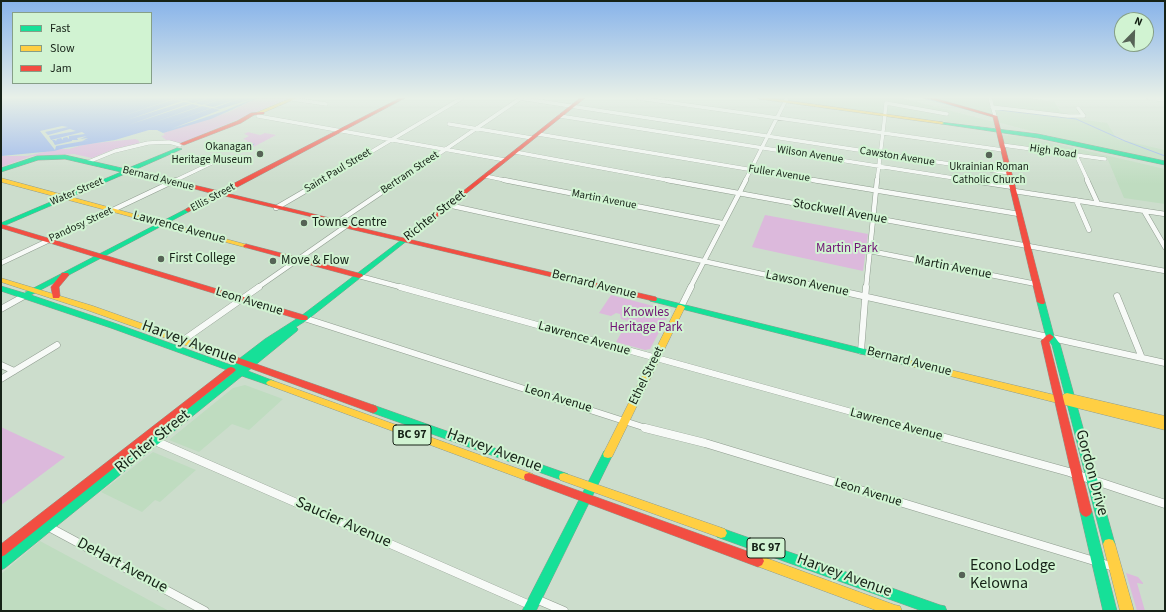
<!DOCTYPE html>
<html>
<head>
<meta charset="utf-8">
<style>
  body { margin:0 }
  #map { position:relative; width:1166px; height:612px; overflow:hidden; background:#cdc; font-family:"Source Sans 3",sans-serif }
  canvas { display:block }
  .frame { position:absolute; inset:0; border:2px solid #162217; pointer-events:none }
  .legend { position:absolute; left:12px; top:12px; width:140px; height:72px; box-sizing:border-box; background:#d1f3d2; border:1px solid #869f87; margin:0; padding:5px 7px; list-style:none; font-size:12px; color:#162217 }
  .legend li { display:flex; align-items:center; gap:8px; height:20px }
  .legend b { width:20px; border:1px solid #869f87 }
  .north { position:absolute; left:1114px; top:12px; width:40px; height:40px; box-sizing:border-box; background:#d1f3d2; border:1px solid #869f87; border-radius:50%; rotate:23deg; font-size:11px; font-weight:700; line-height:16px; text-align:center; color:#162217 }
  .north::after { content:''; display:block; margin:auto; width:14px; height:18px; background:#566356; clip-path:polygon(50% 0,100% 100%,50% 72%,0 100%) }
</style>
</head>
<body>
<div id="map">
<canvas width="1166" height="612"></canvas>
<div class="frame"></div>
<ul class="legend">
<li><b style="height:5px;background:#16e098"></b>Fast</li>
<li><b style="height:5px;background:#ffcf43"></b>Slow</li>
<li><b style="height:5px;background:#f24e42"></b>Jam</li>
</ul>
<div class="north">N</div>
</div>
<script>
const ctx = document.querySelector('canvas').getContext('2d');
ctx.lineJoin = 'round';
function fillPath(path, color) { ctx.fillStyle = color; ctx.fill(path, 'evenodd'); }
const poly = rows => new Path2D(rows.map(r => 'M' + r).join(''));
function trace(path, color, width, dash) { ctx.strokeStyle = color; ctx.lineWidth = width; ctx.lineCap = dash ? 'butt' : 'round'; ctx.setLineDash(dash || []); ctx.stroke(path); }
function drawText(font, color, halo, rows, align = 'center') {
  ctx.font = font + ' "Source Sans 3",sans-serif'; ctx.lineWidth = 4; ctx.setLineDash([]); ctx.textBaseline = 'middle'; ctx.strokeStyle = halo; ctx.fillStyle = color; for (const [text, x, y, turn = 0] of rows) {
    ctx.save(); ctx.translate(x, y); ctx.rotate((+turn || 0) * Math.PI / 180); ctx.textAlign = isNaN(turn) ? turn : align; if (halo) ctx.strokeText(text, 0, 0); ctx.fillText(text, 0, 0); ctx.restore();
  }
}
fillPath(poly([
  [765,98,902,98,994,122,992,116,926,98,1030,98,1055,102,1060,111,1077,119,1107,123,1117,139,1165,150,1165,161,1076,143,1001,123,994,122,995,128],
  [999,135,1023,136,1165,169,1165,204,1124,198,1108,160,1002,145],
  [245,385,283,399,249,430,232,424,199,452,169,440,233,388],
  [153,452,196,470,160,502,155,500,142,512,101,492],
  [40,541,79,562,169,611,1,611,1,574]
]), '#bfdcc0');
fillPath(poly([
  [257,98,290,98,182,143,166,140,161,136,165,135,163,133,229,112],
  [248,132,260,135,265,133,276,135,246,151,233,149,248,141,243,139,249,136,244,134],
  [135,139,138,140,140,143,114,149,92,158,74,154,32,156,1,167,1,156,27,156,57,149,69,149,86,144],
  [765,215,868,234,863,271,752,247],
  [611,295,669,310,670,312,650,349,645,350,616,342,628,321,621,319,620,314,616,313,611,316,599,313],
  [1,427,65,457,1,505],
  [1126,573,1138,577,1143,583,1143,584,1137,583,1145,611,1137,611]
]), '#dcb9dc');
fillPath(poly([
  [1,98,258,98,211,119,163,133,157,130,149,130,115,140,65,148,54,151,1,156]
]), '#95b2ec');
fillPath(poly([
  [168,98,179,98,177,99,184,101,195,98,186,101,193,103,208,98,195,103,202,105,224,98,204,105,213,107,241,98,214,108,220,109,255,98,224,111,171,129,220,110,212,108,159,127,211,108,202,106,152,123,200,106,192,104,128,125,191,103,184,102,127,120,182,101,175,99,116,118,173,99],
  [62,126,68,127,45,132,48,135,70,129,76,131,49,136,51,140,82,132,85,134,69,136,69,139,67,137,63,138,63,140,61,138,57,139,56,141,55,140,52,140,55,145,72,141,72,140,78,140,77,138,87,136,80,139,88,138,82,141,89,140,56,146,55,150,40,131]
]), '#cdc');
trace(poly([
  [923,98,984,114],
  [999,110,1076,119,1125,141,1165,156],
  [249,148,254,144]
]), '#95b2ec', 1);
const streetFar3 = poly([
  [519,98,571,106],
  [638,98,1003,150],
  [990,98,995,116],
  [1148,98,1165,100],
  [292,99,326,104],
  [570,106,1009,173],
  [992,107,1068,116,1084,116,1078,108],
  [885,113,886,103,947,114],
  [258,116,505,160],
  [560,116,973,181],
  [449,124,532,138],
  [538,134,819,181],
  [1002,145,1105,159],
  [515,152,672,181],
  [1076,155,1088,181],
  [88,162,115,151,148,143,169,142,180,145],
  [485,176,509,181],
  [174,181,216,161],
  [322,181,462,98],
  [399,181,521,98],
  [745,181,787,98],
  [877,181,885,115]
]);
const streetFar2 = poly([
  [504,180,722,223],
  [667,180,1165,271],
  [813,180,1019,214],
  [967,180,1013,187],
  [1087,180,1098,204],
  [1014,191,1165,214],
  [1076,200,1089,230],
  [448,205,826,288],
  [276,208,324,180],
  [1144,211,1165,247],
  [333,221,339,221,400,180],
  [870,251,1036,284],
  [1,263,176,180],
  [359,276,404,288],
  [257,288,346,226,352,226],
  [690,288,746,180],
  [866,288,877,180]
]);
const streetFar1 = poly([
  [400,287,913,429],
  [822,287,1165,363],
  [1117,296,1142,358],
  [681,307,691,287],
  [1,309,26,295],
  [304,318,649,429],
  [182,341,259,287],
  [861,351,866,287],
  [1,365,14,371],
  [1,379,57,345]
]);
const street = poly([
  [645,428,705,443,1114,567],
  [909,428,1069,472,1165,504],
  [155,441,532,606],
  [47,526,205,611],
  [536,599,564,611]
]);
const fast = poly([
  [940,122,1038,134,1165,161,1165,165,1038,138,942,124,940,123,940,122],
  [177,148,182,149,132,171,166,179,166,181,127,173,1,227,1,223,121,172,65,159,38,160,1,172,1,168,37,156,65,155,126,169,177,148],
  [188,208,191,210,190,211,31,295,117,324,231,365,265,339,301,316,413,231,415,230,418,232,307,320,296,327,298,329,297,331,248,371,274,381,276,383,274,385,268,385,242,376,5,568,1,570,1,557,233,373,228,372,227,370,111,328,1,291,1,286,24,293,188,208],
  [650,297,653,297,909,360,912,361,913,363,912,365,909,366,650,301,649,299,650,297],
  [1038,300,1041,300,1045,302,1054,336,1060,344,1115,544,1113,548,1109,549,1105,548,1103,544,1052,345,1046,337,1037,302,1038,300],
  [373,405,568,474,569,477,568,480,564,481,370,412,368,409,370,406,373,405],
  [608,450,612,451,613,454,536,611,522,611,604,451,608,450],
  [1086,507,1090,509,1092,512,1117,611,1103,611,1080,512,1082,509,1086,507],
  [721,528,940,605,945,606,947,611,922,611,717,537,715,533,717,529,721,528]
]);
const slow = poly([
  [291,98,297,98,260,114,256,113,291,98],
  [758,98,769,98,942,122,944,123,942,124,760,99,758,98],
  [218,158,221,160,220,161,214,162,214,160,218,158],
  [1,178,248,245,249,246,246,248,244,247,1,182,1,178],
  [1,278,93,306,228,354,229,356,228,358,222,358,87,310,1,282,1,278],
  [678,305,681,305,685,307,612,457,608,458,604,457,603,454,678,305],
  [909,360,1063,397,1062,396,1064,394,1067,393,1165,416,1165,430,906,365,905,363,906,361,909,360],
  [271,380,533,474,534,477,533,480,529,481,525,480,268,385,266,383,268,381,271,380],
  [564,473,725,529,727,533,725,537,721,538,560,480,559,477,560,474,564,473],
  [1109,539,1113,540,1115,544,1134,611,1120,611,1103,544,1105,540,1109,539],
  [758,555,895,605,900,606,902,611,878,611,754,565,752,561,754,557,758,555]
]);
const jam = poly([
  [400,98,405,98,226,193,338,220,339,221,348,225,656,297,657,299,656,301,653,301,346,228,329,221,221,195,188,212,185,210,186,209,214,194,161,180,164,178,219,191,400,98],
  [580,98,585,98,417,233,413,233,413,231,580,98],
  [927,98,934,98,997,116,1045,302,1044,304,1041,304,1037,302,993,117,927,98],
  [262,112,264,112,264,114,254,115,241,123,184,145,179,144,237,121,251,113,262,112],
  [1,224,307,316,308,318,307,320,301,320,1,228,1,224],
  [246,244,362,274,363,276,359,278,244,247,243,246,246,244],
  [62,273,68,273,69,275,59,287,60,296,59,298,53,298,51,287,62,273],
  [1050,334,1054,337,1049,342,1092,512,1090,515,1086,517,1082,515,1080,512,1041,341,1047,335,1050,334],
  [225,353,376,406,378,409,376,412,373,413,370,412,222,358,221,356,222,354,225,353],
  [231,367,234,368,236,370,234,372,5,555,1,557,1,544,228,368,231,367],
  [529,473,758,555,762,557,764,561,762,565,758,567,525,480,524,477,525,474,529,473]
]);
trace(streetFar3, '#8f9c8f', 4);
trace(streetFar2, '#8f9c8f', 5.5);
trace(streetFar1, '#8f9c8f', 7);
trace(street, '#8f9c8f', 9);
trace(fast, '#8f9c8f', 1);
trace(slow, '#8f9c8f', 1);
trace(jam, '#8f9c8f', 1);
trace(streetFar3, '#f7faf7', 3.5);
trace(streetFar2, '#f7faf7', 4.5);
trace(streetFar1, '#f7faf7', 6);
trace(street, '#f7faf7', 8);
fillPath(fast, '#16e098');
fillPath(slow, '#ffcf43');
fillPath(jam, '#f24e42');
const sky = ctx.createLinearGradient(0, 0, 0, 184);
sky.addColorStop(0, '#87b3ea');
sky.addColorStop(0.53, '#e8f0e8');
sky.addColorStop(1, '#e8f0e800');
ctx.fillStyle = sky;
ctx.fillRect(0, 0, 1166, 184);
for (const [x, y, r, color] of [
  [260,154,4,"#566356"],
  [989,155,4,"#566356"],
  [304,223,4,"#566356"],
  [161,259,4,"#566356"],
  [273,261,4,"#566356"],
  [962,575,4,"#566356"]
]) { const dot = new Path2D(); dot.arc(x, y, r, 0, 2 * Math.PI); ctx.fillStyle = color; ctx.fill(dot); trace(dot, '#d1f3d2', 1.5); }
drawText('11px', '#162217', '#d1f3d2', [
  ["Okanagan",252,148],
  ["Heritage Museum",252,161],
  ["Ukrainian Roman",989,168,"center"],
  ["Catholic Church",989,181,"center"]
], 'right');
drawText('11px', '#162217', '#d1f3d2', [
  ["High Road",1053,152,8],
  ["Wilson Avenue",810,155,9],
  ["Cawston Avenue",897,157,9],
  ["Saint Paul Street",338,171,-31],
  ["Bertram Street",410,173,-34],
  ["Fuller Avenue",779,174,9],
  ["Bernard Avenue",158,179,14],
  ["Water Street",77,192,-23],
  ["Ellis Street",213,198,-28],
  ["Martin Avenue",604,200,11],
  ["Pandosy Street",81,225,-25]
]);
for (const [x, y, w] of [
  [412,435,38],
  [766,548,38]
]) { const box = new Path2D(); box.roundRect(x - w / 2, y - 10, w, 20, 3); ctx.fillStyle = '#d1f3d2'; ctx.fill(box); trace(box, '#162217', 1); }
drawText('bold 12px', '#162217', null, [
  ["BC 97",412,435],
  ["BC 97",766,548]
]);
drawText('13px', '#162217', '#d1f3d2', [
  ["Stockwell Avenue",840,212,10],
  ["Richter Street",435,216,-38],
  ["Lawrence Avenue",179,228,15],
  ["Martin Avenue",953,268,11],
  ["Lawson Avenue",807,284,12],
  ["Bernard Avenue",594,285,14],
  ["Leon Avenue",249,302,17],
  ["Lawrence Avenue",584,339,16],
  ["Bernard Avenue",909,362,14],
  ["Ethel Street",647,376,-64],
  ["Leon Avenue",558,399,17],
  ["Lawrence Avenue",896,425,15],
  ["Leon Avenue",868,493,17]
]);
drawText('13px', '#162217', '#d1f3d2', [
  ["Towne Centre",312,223],
  ["First College",169,259],
  ["Move & Flow",281,261]
], 'left');
drawText('13px', '#711475', '#d1f3d2', [
  ["Martin Park",847,249],
  ["Knowles",646,313],
  ["Heritage Park",646,328]
]);
drawText('16px', '#162217', '#d1f3d2', [
  ["Harvey Avenue",189,343,20],
  ["Richter Street",153,442,-39],
  ["Harvey Avenue",494,451,20],
  ["Gordon Drive",1091,473,75],
  ["Saucier Avenue",343,523,24],
  ["DeHart Avenue",122,566,28],
  ["Harvey Avenue",844,576,20]
]);
drawText('16px', '#162217', '#d1f3d2', [
  ["Econo Lodge",970,566],
  ["Kelowna",970,584]
], 'left');
</script>
</body>
</html>
